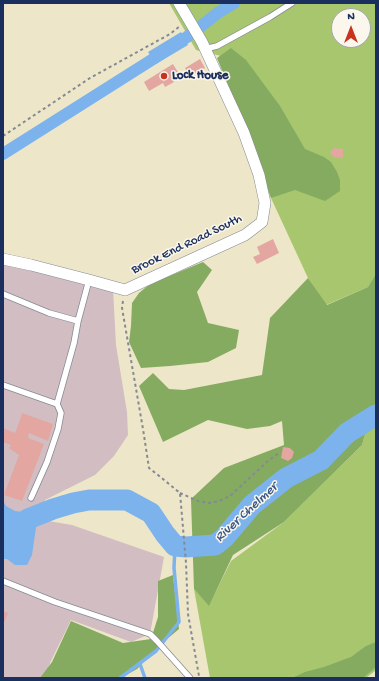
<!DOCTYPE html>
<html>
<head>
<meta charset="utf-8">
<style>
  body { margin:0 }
  #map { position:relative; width:379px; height:681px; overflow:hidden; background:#eee6c9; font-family:"Gochi Hand",sans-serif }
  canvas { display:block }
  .frame { position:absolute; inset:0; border:4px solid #1b2f5e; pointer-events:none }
  .north { position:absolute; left:331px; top:8px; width:40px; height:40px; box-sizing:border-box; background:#fbf7ec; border:1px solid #a1a7b3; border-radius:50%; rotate:0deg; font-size:11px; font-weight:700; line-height:16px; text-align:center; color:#1b2f5e }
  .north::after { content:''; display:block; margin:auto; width:14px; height:18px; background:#c8321e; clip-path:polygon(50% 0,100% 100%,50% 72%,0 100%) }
</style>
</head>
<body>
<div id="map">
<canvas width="379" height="681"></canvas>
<div class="frame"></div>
<div class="north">N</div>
</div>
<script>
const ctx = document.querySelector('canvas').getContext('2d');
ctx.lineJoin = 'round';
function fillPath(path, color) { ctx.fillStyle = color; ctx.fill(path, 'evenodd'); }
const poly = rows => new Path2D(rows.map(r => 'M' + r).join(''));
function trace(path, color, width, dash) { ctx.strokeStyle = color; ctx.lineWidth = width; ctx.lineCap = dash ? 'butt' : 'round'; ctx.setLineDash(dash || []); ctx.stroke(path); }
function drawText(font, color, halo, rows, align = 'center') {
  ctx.font = font + ' "Gochi Hand",sans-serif'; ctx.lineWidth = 3; ctx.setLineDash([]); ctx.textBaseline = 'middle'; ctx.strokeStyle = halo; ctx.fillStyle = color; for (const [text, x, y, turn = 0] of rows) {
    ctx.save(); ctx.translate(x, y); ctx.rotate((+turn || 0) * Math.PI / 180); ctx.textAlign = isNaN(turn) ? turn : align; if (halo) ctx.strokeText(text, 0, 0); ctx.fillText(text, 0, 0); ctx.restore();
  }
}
fillPath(poly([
  [3,261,113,289,116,345,127,412,128,435,114,456,95,475,45,500,43,520,72,525,164,557,150,634,131,642,71,620,50,663,45,678,3,678]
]), '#d2bec2');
fillPath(poly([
  [169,3,376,3,376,275,368,287,326,305,308,278,271,198,221,56,196,50],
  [339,16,363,16,363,40,339,40],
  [376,407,376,670,366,678,210,678,194,589,209,605,231,561,284,522,362,445,372,410]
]), '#a7c66e');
fillPath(poly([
  [231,48,246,60,280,106,305,149,324,157,331,162,337,172,340,180,340,191,325,201,295,190,271,198,248,134,217,58],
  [203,262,212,270,197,292,208,323,239,330,236,348,208,362,170,366,141,368,129,342,131,326,132,303,139,293,151,283,167,277],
  [376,274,376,407,372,410,362,445,284,522,233,555,209,606,194,589,191,499,224,468,284,445,282,421,270,426,247,429,208,420,163,442,139,386,153,373,169,389,184,390,262,375,270,318,308,278,327,305,368,287],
  [173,575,179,629,160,645,137,669,121,678,40,678,52,662,71,621,123,643,151,639,158,617,158,581],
  [376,642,376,667,363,678,292,678,305,672,324,667,351,657,366,646]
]), '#85ab61');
fillPath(poly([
  [181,32,188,45,156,64,148,52],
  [3,501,6,506,15,511,23,512,37,521,32,555,27,565,15,565,7,559,3,559]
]), '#7cb3ec');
trace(poly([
  [140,664,145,678],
  [120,678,156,651,179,622,174,568,175,546]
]), '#7cb3ec', 3.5);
trace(poly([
  [3,154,150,61,187,37,219,12,234,3]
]), '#7cb3ec', 12);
trace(poly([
  [3,537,28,519,53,509,73,503,89,500,127,500,151,513,165,534,175,546,186,547,215,545,224,538,252,505,286,478,321,460,347,433,376,415]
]), '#7cb3ec', 21);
fillPath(poly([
  [200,59,205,68,190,76,185,68],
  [173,64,179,74,172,78,174,82,165,87,163,83,149,91,144,82],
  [333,148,343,149,343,158,333,157,333,155,331,155,331,150,333,150],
  [273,239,279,253,257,264,253,257,260,254,257,247],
  [22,413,53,424,48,441,29,433,28,438,44,444,22,501,4,495,19,455,9,448,11,445,3,442,3,428,15,433,20,420],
  [283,447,290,448,294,452,292,458,288,461,281,458],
  [3,611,8,613,3,625]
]), '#e3a6a0');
const service = poly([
  [205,49,217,46,270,17,292,3],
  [3,294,49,313,78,321,74,343,57,404,3,385],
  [78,321,89,280],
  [31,498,47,462,58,429,61,413,57,404],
  [3,581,55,602,150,634,157,641,190,678]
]);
const minor = poly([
  [3,259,31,265,89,280,125,290,245,235,262,222,265,203,259,175,244,133,202,42,179,3]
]);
trace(service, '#848a94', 7);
trace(minor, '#848a94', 12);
trace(poly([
  [3,136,90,78,170,34,180,26],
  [123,301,122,308,143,429,149,468,158,475,180,493,186,563,188,614,199,676],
  [180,493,198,501,209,503,219,501,230,496,269,460,279,453]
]), '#848a94', 2, [3, 3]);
trace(service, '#fff', 5.5);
trace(minor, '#fff', 11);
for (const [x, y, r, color] of [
  [164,76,4,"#c8321e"]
]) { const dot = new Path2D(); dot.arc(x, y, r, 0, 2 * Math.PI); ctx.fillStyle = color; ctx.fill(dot); trace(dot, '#fbf7ec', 1.5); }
drawText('bold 13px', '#1b2f5e', '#fbf7ec', [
  ["Lock House",172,76]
], 'left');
drawText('13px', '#1b2f5e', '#fbf7ec', [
  ["Brook End Road South",187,245,-26]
]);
drawText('italic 14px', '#385789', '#fbf7ec', [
  ["River Chelmer",247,513,-43]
]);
</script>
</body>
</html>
